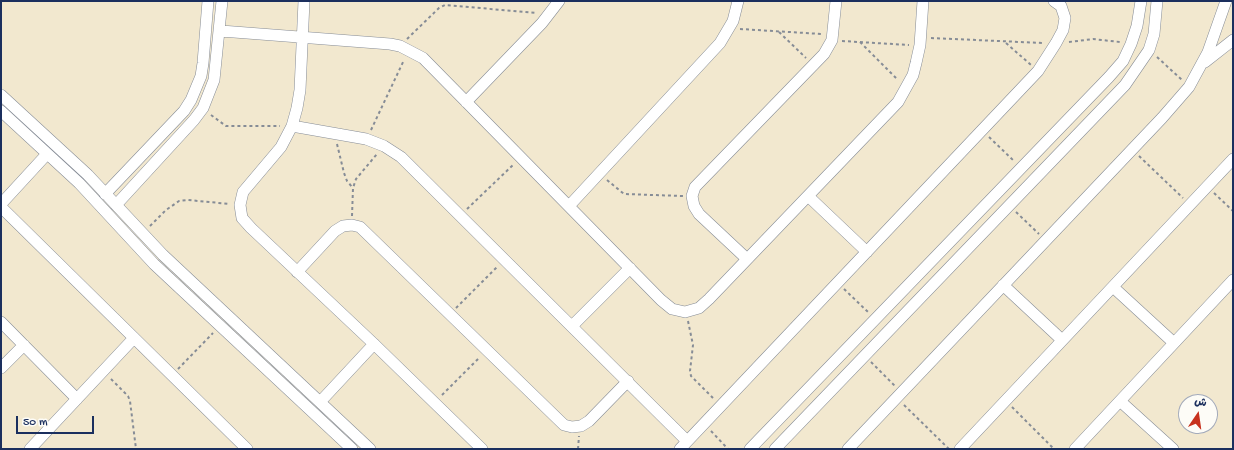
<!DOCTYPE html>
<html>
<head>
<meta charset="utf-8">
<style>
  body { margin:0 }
  #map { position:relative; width:1234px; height:450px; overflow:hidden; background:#f2e8cf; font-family:"Gochi Hand","Playpen Sans Arabic",sans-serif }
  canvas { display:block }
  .frame { position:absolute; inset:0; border:2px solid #1b2f5e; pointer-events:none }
  .north { position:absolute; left:1178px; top:394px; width:40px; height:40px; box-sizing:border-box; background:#fdfcf7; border:1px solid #a3aaba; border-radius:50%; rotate:13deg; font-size:11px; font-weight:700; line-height:16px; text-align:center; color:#1b2f5e }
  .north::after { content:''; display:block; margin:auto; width:14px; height:18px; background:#c8321e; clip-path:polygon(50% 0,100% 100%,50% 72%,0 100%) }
  .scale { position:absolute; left:16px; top:416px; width:78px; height:18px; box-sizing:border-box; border:2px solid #1b2f5e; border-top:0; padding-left:5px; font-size:12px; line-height:14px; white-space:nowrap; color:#1b2f5e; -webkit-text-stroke:3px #fdfcf7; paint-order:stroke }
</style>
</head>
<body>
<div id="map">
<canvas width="1234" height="450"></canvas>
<div class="frame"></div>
<div class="north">ش</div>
<div class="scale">50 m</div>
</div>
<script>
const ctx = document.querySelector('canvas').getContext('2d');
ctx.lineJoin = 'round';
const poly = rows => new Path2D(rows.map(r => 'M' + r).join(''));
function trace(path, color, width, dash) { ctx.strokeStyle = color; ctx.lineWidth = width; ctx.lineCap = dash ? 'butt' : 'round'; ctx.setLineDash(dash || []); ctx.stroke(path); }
const minor = poly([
  [304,1,300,90,297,108,292,126,281,147,243,192,240,205,242,218,251,228,374,344,482,449],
  [221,31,390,44,400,46,423,58,661,300,672,309,685,312,699,308,709,299,898,102,913,75,916,63,920,45,923,1],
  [1205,62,1233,40],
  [1,95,88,175,163,255,370,449],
  [466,102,542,23,559,1],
  [1,111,79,183,154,264,352,449],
  [292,126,366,139,384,146,401,157,687,441],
  [105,194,184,111,191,100,201,76,203,63,208,1],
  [808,196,867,252],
  [1,204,47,154],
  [116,205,194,120,203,108,214,80,222,1],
  [569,206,720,43,733,21,738,1],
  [1,207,247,449],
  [747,259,699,214,694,206,692,196,695,187,824,54,832,40,836,1],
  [297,272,335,231,343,226,352,225,360,227,564,425,572,427,581,426,589,421,628,381],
  [1003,285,1062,340],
  [1113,287,1174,343],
  [1,322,77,399],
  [572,326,630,268],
  [1,368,24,345],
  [1120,401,1173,449],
  [320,402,374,344],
  [30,449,134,338],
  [680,449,1038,71,1056,43,1063,30,1065,18,1061,6,1054,1],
  [750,449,1109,77,1123,61,1131,44,1137,26,1141,1],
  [775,449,1125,85,1149,50,1154,34,1157,1],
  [848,449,1162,118,1189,87,1208,52,1226,1],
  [960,449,1233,159],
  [1075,449,1233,280]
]);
trace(minor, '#868c96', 12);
trace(poly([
  [740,29,822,34],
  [779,32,806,58],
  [931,38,1043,43],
  [407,39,439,8,445,5,537,13],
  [842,41,909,45],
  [860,42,898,80],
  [1069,42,1093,39,1120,42],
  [1006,43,1031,65],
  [1157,57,1182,80],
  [211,115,226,126,280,126],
  [371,130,404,60],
  [989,137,1014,161],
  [337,144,344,173,347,181,353,188],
  [1139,156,1183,198],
  [607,180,624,194,683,196],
  [1214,193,1233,211],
  [467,209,514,164],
  [1016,212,1039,234],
  [352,216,353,188,356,179,377,154],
  [150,226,166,210,179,201,188,200,230,204],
  [844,289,868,312],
  [456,308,497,267],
  [688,321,693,345,690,371,691,376,713,398],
  [871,362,895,386],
  [178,369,213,333],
  [111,379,128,396,130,401,136,449],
  [442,395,480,357],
  [904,405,949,449],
  [1012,407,1054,449],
  [711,431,728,449],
  [578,449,579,436]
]), '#868c96', 2, [3, 3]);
trace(minor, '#fff', 11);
</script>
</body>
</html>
